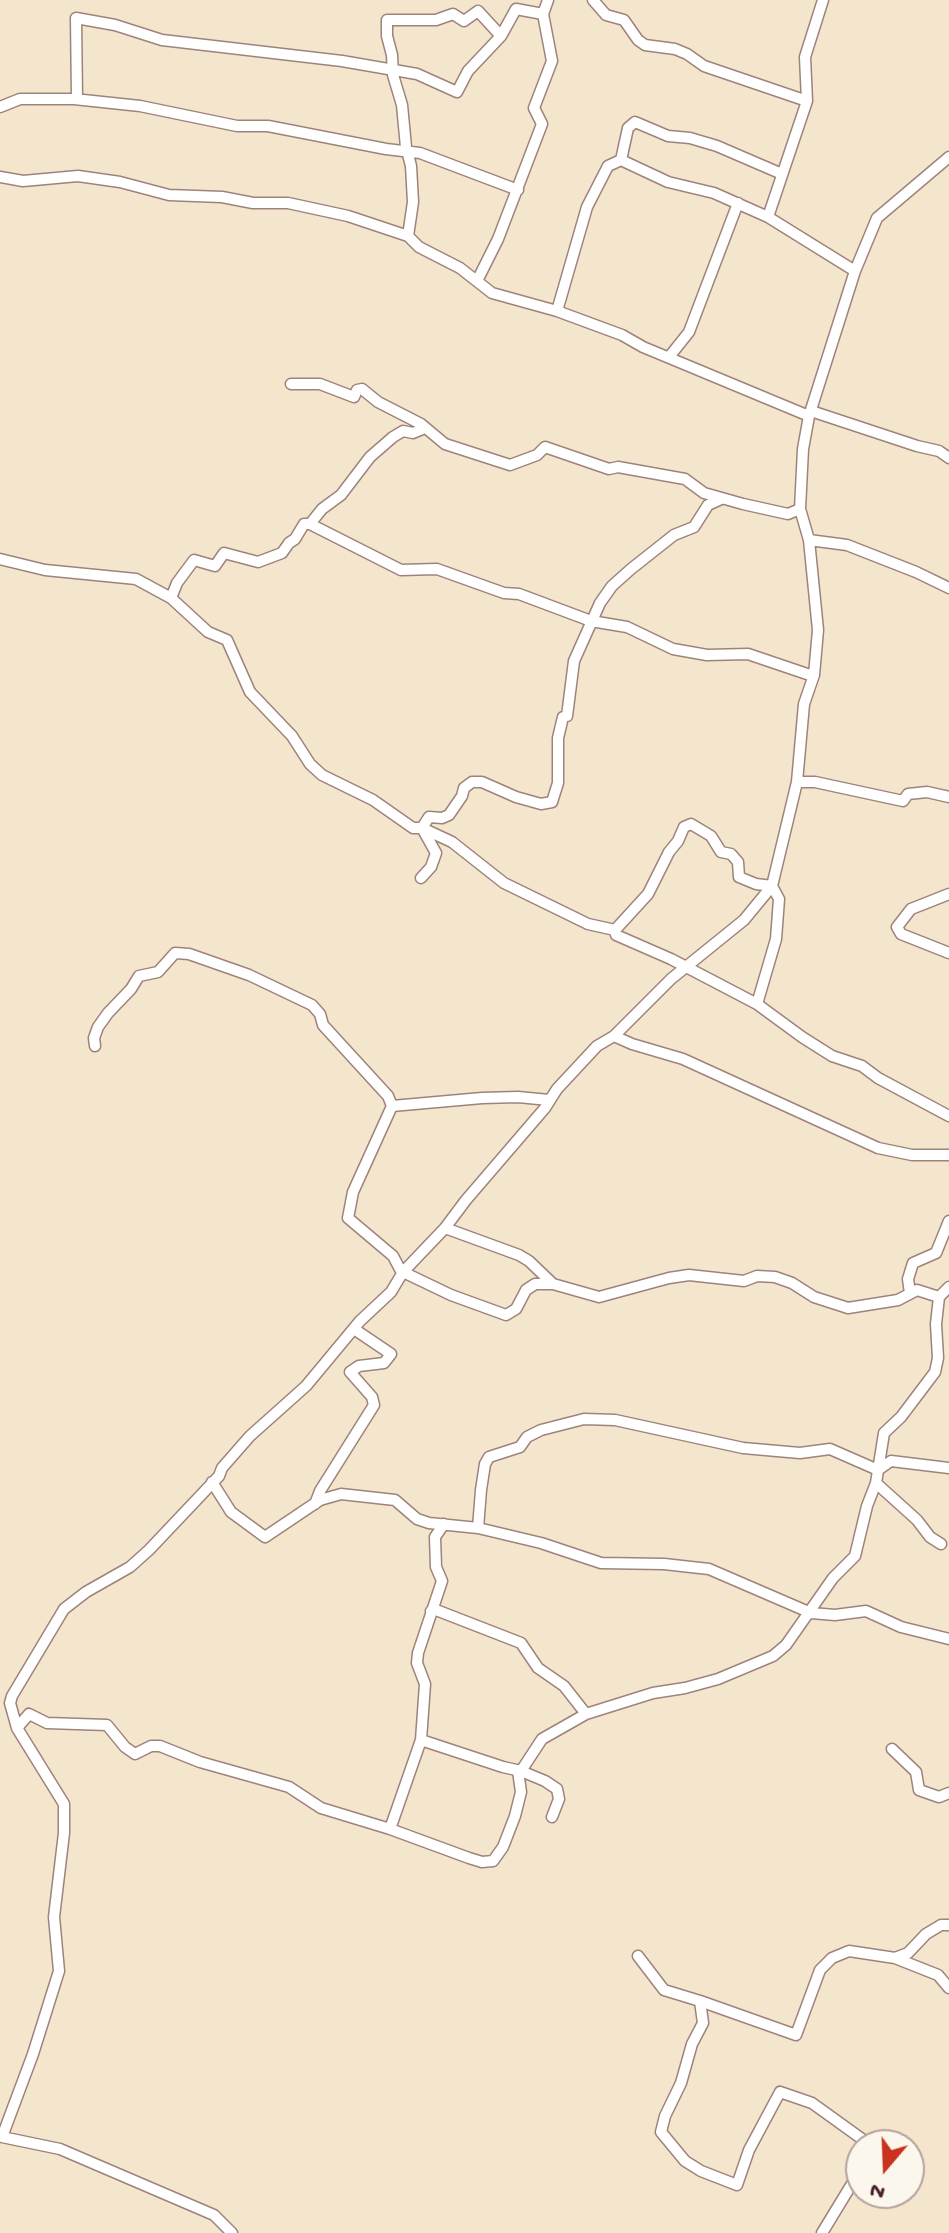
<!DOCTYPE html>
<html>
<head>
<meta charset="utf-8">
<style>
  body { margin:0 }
  #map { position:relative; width:949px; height:2233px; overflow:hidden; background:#f4e6cd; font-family:"Gochi Hand",sans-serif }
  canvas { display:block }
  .north { position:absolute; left:845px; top:2129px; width:80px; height:80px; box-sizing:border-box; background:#fbf7ec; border:2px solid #b4a19f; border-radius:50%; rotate:199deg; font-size:22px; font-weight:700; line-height:32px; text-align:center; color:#4a1f2b }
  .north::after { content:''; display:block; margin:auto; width:28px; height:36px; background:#c8321e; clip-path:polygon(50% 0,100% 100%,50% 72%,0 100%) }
</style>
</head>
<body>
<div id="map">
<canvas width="949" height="2233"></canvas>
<div class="north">N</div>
</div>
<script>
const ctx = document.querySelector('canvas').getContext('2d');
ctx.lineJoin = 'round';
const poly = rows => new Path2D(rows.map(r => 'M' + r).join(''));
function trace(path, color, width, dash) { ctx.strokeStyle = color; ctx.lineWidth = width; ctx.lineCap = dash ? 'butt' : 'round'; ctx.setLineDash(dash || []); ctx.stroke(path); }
const street = poly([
  [593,0,606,15,624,20,638,40,645,45,675,49,687,54,704,66,807,101,768,217],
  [77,99,76,18,115,25,162,40,342,61,417,74,457,92,468,71,501,36,516,9,543,14,548,0],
  [807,101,805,57,823,0],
  [0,107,20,99,74,99,140,106,237,126,268,126,386,149,420,153,518,190],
  [621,160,628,128,635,122,668,136,690,138,717,146,782,174],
  [0,177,23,181,78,176,120,182,169,195,222,197,253,203,288,203,348,216,408,236,419,247,460,268,492,293,557,311,622,335,643,347,809,416],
  [408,236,413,202,411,166,406,147,402,105,393,75,392,55,387,36,387,20,436,20,453,14,464,21,478,11,501,36],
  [855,271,877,218,949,157],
  [477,281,498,239,542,124,534,108,552,61,543,14],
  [669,357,689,332,738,203],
  [291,384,320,384,354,397,357,390,362,389,378,402,421,424,445,444,510,465,537,455,545,447,609,469,618,467,685,479,704,493,743,504,788,514,800,509],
  [811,411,917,446,939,451,949,458],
  [310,524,401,570,437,569,504,593,519,594,591,621,627,627,673,649,707,655,748,654,813,676],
  [809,540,847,545,916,572,949,588],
  [0,559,45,570,136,579,171,598,208,632,227,640,250,692,292,736,310,764,322,775,373,800,413,828,422,828,452,842,504,883,588,924,615,930],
  [171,598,177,583,194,560,215,566,224,553,258,562,282,553,289,543,295,539,304,524,310,524,322,509,341,495,370,457,393,437,403,431,413,433,425,428],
  [797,782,815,782,903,801,908,794,927,792,949,797],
  [421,878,431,867,436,853,422,828,429,817,442,818,449,815,462,796,464,788,472,782,482,782,516,797,541,804,552,802,558,783,558,738,563,717,567,716,574,661,600,603,612,586,631,569,674,535,694,527,708,505,721,499],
  [949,894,911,909,897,927,901,934,949,953],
  [757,1004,776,939,779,899,772,886,756,884,739,877,738,862,731,854,721,852,711,836,691,824,684,827,678,841,669,852,648,894,615,930,616,935,671,959,757,1004,802,1037,832,1056,862,1066,878,1078,949,1116],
  [614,1036,632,1044,683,1059,878,1148,912,1155,949,1155],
  [95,1046,94,1038,98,1027,108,1013,131,989,139,976,158,972,175,953,189,954,249,975,312,1005,320,1014,323,1025,388,1096,392,1106],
  [445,1228,519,1255,529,1261,553,1284,599,1297,669,1278,689,1275,744,1281,757,1276,775,1277,792,1283,814,1297,848,1308,898,1300,917,1290,939,1297],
  [403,1272,451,1295,506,1315,516,1309,526,1290,535,1284,553,1284],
  [402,1273,393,1256,348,1218,353,1192,392,1106,482,1098,518,1097,549,1100],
  [910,1293,908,1279,913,1263,936,1253,949,1221],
  [949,1468,891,1461,878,1470,830,1449,800,1453,743,1448,615,1420,584,1419,541,1430,527,1437,520,1447,489,1457,485,1464,481,1490,478,1528,541,1543,601,1563,664,1564,709,1569,811,1613,835,1615,866,1611,901,1627,949,1639],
  [212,1482,231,1512,265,1537,320,1500,341,1494,395,1500,417,1519,429,1523,478,1528],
  [876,1483,917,1520,930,1537,941,1544],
  [315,1504,320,1491,374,1405,372,1397,350,1372,359,1366,384,1363,391,1354,354,1329],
  [431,1611,436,1610,521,1643,538,1668,564,1686,586,1714],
  [17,1728,29,1714,47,1723,107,1725,125,1747,135,1754,151,1746,160,1746,200,1762,289,1787,321,1808,390,1829,421,1740,503,1767,521,1771,542,1739,586,1714,653,1693,685,1688,718,1679,773,1656,786,1645,833,1578,855,1556,867,1506,876,1483,884,1433,901,1417,935,1372,938,1358,936,1324,939,1297,949,1287],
  [421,1740,425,1684,417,1663,418,1653,442,1581,436,1567,435,1537,444,1524],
  [892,1749,916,1772,919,1790,939,1797,949,1793],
  [521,1771,545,1781,557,1789,559,1799,552,1817],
  [390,1829,469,1858,482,1862,493,1861,503,1847,515,1816,521,1792,518,1771],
  [638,1956,664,1990,700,2001],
  [895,1958,938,1975,949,1988],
  [865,2145,862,2139,812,2103,780,2092,749,2150,737,2185,701,2171,685,2161,661,2132,665,2116,681,2083,692,2044,703,2023,700,2001,796,2035,820,1970,832,1958,849,1951,895,1958,908,1953,926,1934,941,1925,949,1925],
  [232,2233,214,2215,60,2149,2,2137,33,2054,59,1971,54,1917,64,1833,64,1804,17,1728,10,1703,12,1696,64,1609,86,1592,130,1567,149,1550,219,1476,222,1468,250,1436,306,1386,360,1321,391,1292,403,1272,445,1228,466,1200,545,1108,557,1089,597,1046,614,1036,671,979,744,920,772,886,797,782,804,704,814,675,818,630,809,540,800,509,803,449,809,416,855,271,768,217,714,193,668,182,621,160,608,166,587,207,557,311],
  [822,2233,861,2169]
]);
trace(street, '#9f827c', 13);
trace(street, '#fff', 10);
</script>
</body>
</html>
